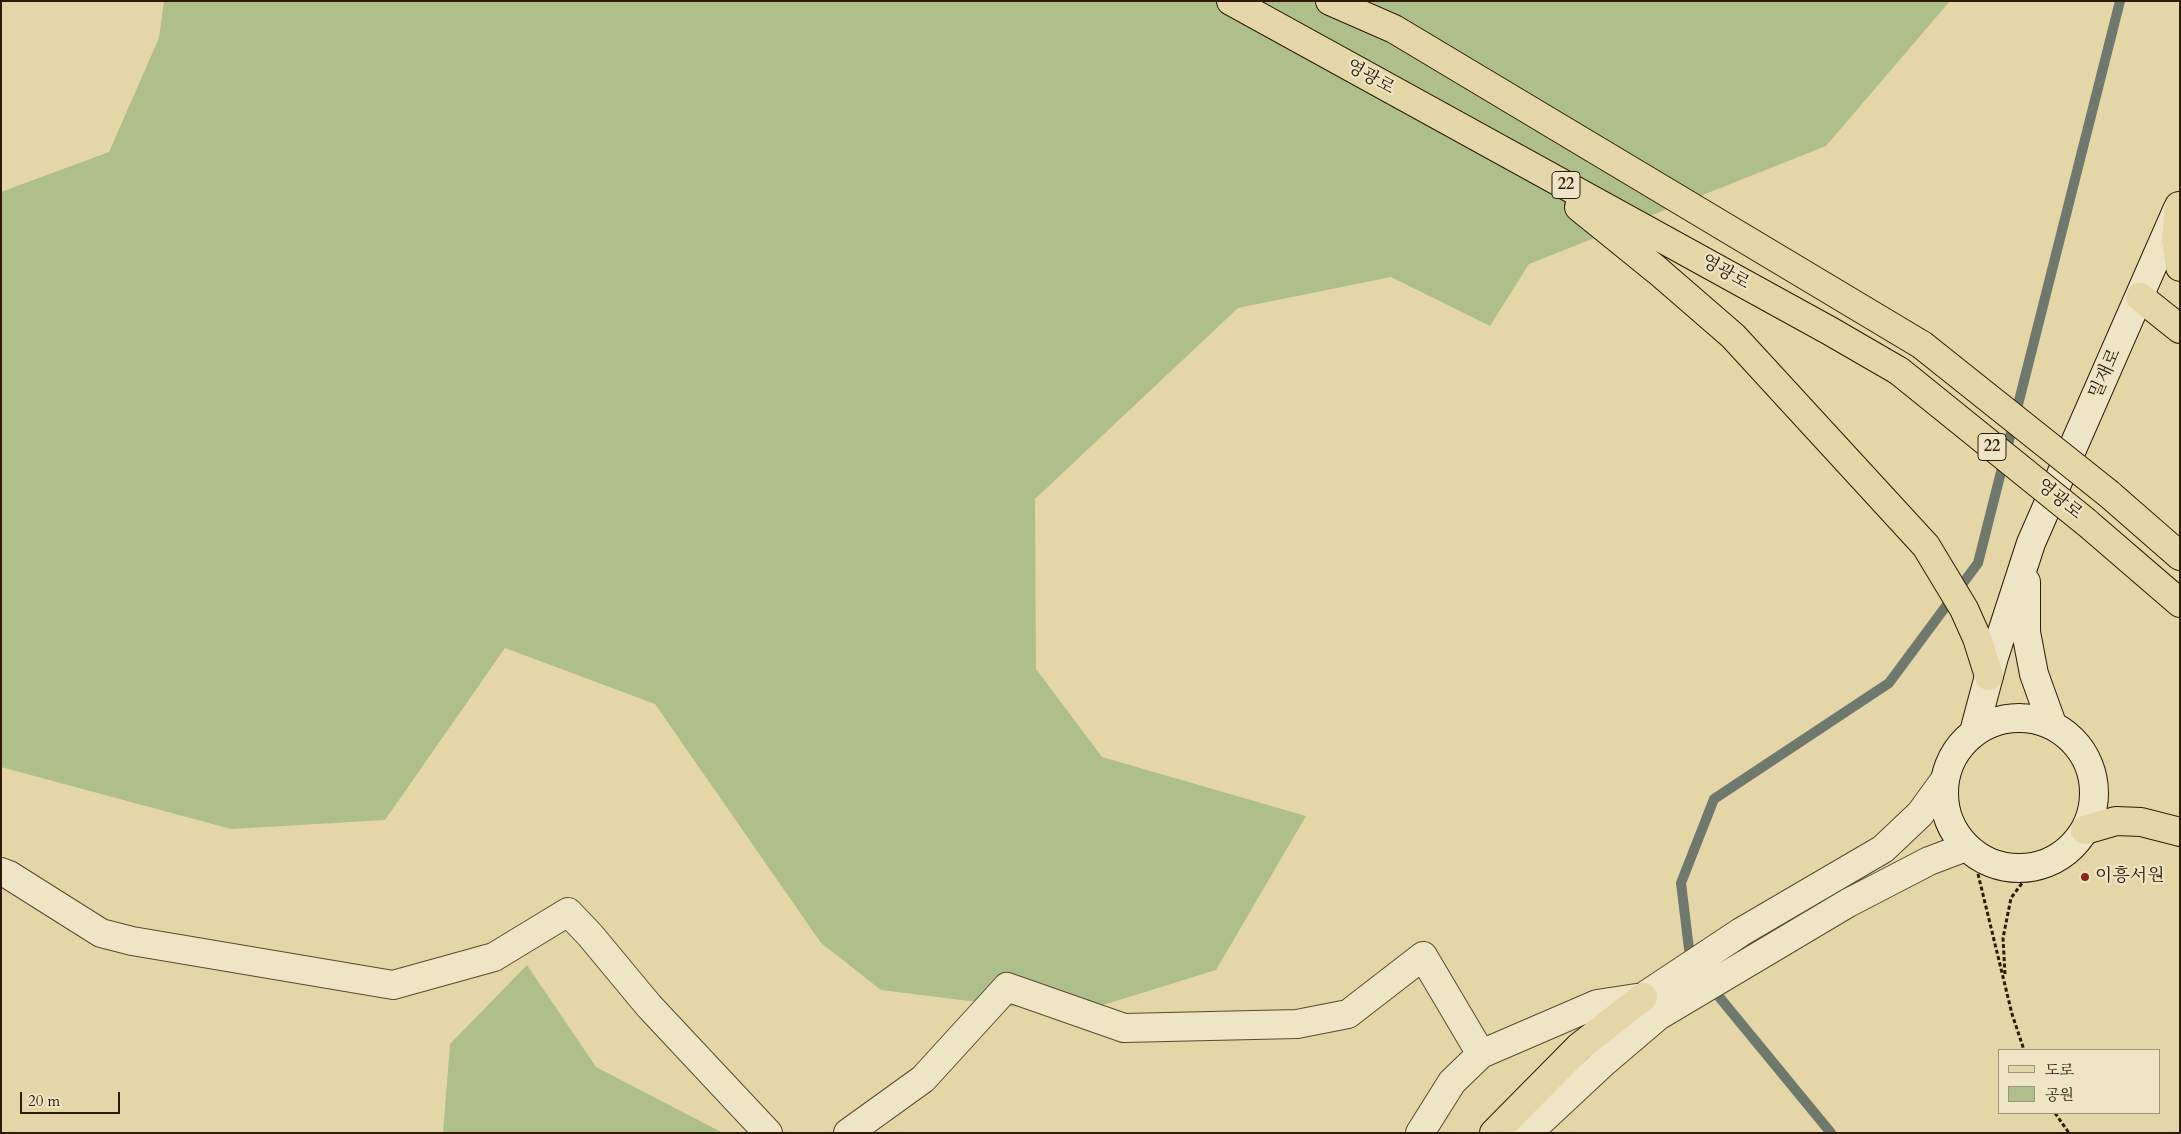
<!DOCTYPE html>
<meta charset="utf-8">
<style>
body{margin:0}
#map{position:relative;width:2181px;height:1134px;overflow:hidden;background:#e5d6a8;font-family:Cardo,"Noto Serif KR",serif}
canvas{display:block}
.frame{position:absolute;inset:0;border:2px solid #2d1a05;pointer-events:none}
.legend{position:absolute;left:1998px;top:1049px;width:162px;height:65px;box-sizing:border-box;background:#eee4c6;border:1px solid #a19379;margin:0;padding:6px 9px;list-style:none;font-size:15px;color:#2d1a05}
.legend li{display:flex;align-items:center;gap:10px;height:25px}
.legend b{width:25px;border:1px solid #a19379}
.scale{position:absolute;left:20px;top:1092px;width:100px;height:22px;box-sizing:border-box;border:2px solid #2d1a05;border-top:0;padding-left:6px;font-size:15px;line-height:18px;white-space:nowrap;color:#2d1a05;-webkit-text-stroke:4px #eee4c6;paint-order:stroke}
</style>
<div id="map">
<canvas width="2181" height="1134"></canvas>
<div class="frame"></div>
<ul class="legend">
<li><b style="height:6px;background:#e5d6a8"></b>도로</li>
<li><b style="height:14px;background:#aebf8c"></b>공원</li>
</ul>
<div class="scale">20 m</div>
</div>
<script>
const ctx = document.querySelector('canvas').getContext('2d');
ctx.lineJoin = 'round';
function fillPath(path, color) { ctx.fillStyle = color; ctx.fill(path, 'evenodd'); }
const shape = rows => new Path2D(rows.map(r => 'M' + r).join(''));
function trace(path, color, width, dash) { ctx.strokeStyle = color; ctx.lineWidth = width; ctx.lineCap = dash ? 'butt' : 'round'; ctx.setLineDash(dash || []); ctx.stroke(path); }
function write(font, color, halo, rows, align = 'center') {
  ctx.font = font + ' Cardo,"Noto Serif KR",serif'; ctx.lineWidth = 4.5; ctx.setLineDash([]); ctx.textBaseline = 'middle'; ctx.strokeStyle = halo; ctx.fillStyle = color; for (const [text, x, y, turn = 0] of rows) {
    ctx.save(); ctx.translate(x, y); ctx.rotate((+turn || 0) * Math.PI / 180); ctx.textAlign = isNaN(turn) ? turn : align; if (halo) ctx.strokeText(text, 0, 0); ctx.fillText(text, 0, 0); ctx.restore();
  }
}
fillPath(shape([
 [164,1,1950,1,1826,146,1529,264,1490,326,1391,277,1238,308,1035,499,1036,669,1102,757,1306,816,1216,970,1074,1014,881,990,821,943,655,704,505,648,385,820,231,829,1,767,1,192,109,152,159,38],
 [527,965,596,1067,723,1133,443,1133,450,1044]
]), '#aebf8c');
trace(shape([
 [1697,961,1689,949,1681,883,1714,799,1889,683,1978,563,2120,1],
 [1711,987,1831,1133]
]), '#6e786d', 10);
const street = shape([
 [1,872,9,875,101,933,132,941,393,985,494,957,568,912,590,935,649,1006,768,1133],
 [848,1133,923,1079,1007,987,1124,1028,1297,1024,1348,1014,1423,956,1481,1054],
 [1420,1133,1452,1082,1481,1054,1597,1004,1643,997,1741,932,1883,849,1920,814,1944,781],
 [1528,1133,1604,1062,1658,1016,1848,903,1929,861,1966,847]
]);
const secondary = shape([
 [2026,582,2026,632,2034,674,2052,724],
 '1944 793a75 75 0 1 1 150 0a75 75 0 1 1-150 0Z',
 [1974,732,1994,657,2031,543,2177,210]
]);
const primary = shape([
 [1231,1,1830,331,1899,371],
 [1330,1,1394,29,1922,345],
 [2179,206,2176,240,2180,267],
 [1579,207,1658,271,1733,336,1926,546,1964,609,1977,638,1989,676],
 [2140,297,2180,329],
 [2109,494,2180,556],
 [2086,522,2180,603],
 [2085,830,2116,821,2141,822,2180,832]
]);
const highway = shape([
 [1494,1133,1579,1047,1643,997]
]);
trace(street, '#5b492e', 30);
trace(secondary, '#2d1a05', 30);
trace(primary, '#2d1a05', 30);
trace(highway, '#2d1a05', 30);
trace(shape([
 [1978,874,2012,1014,2024,1050],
 [2005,974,2003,938,2011,898,2034,867],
 [2055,1113,2069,1133]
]), '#2d1a05', 3, [4, 2.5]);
trace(street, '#eee4c6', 28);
trace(secondary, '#eee4c6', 28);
trace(primary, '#e5d6a8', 28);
trace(highway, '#e5d6a8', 28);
const primaryBridge = shape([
 [1922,345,2109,494],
 [1899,371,2086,522]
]);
trace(primaryBridge, '#2d1a05', 30, []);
trace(primaryBridge, '#e5d6a8', 28);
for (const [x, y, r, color] of [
 [2085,877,5,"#8f2418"]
]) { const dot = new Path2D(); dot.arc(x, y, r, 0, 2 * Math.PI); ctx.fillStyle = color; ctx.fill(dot); trace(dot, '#eee4c6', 2); }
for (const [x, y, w] of [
 [1566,185,28],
 [1992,447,28]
]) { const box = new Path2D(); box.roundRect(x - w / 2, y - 13.5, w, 27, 4); ctx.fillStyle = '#eee4c6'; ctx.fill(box); trace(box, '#2d1a05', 1); }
write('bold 16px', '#2d1a05', null, [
 ["22",1566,185],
 ["22",1992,447]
]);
write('18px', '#2d1a05', '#eee4c6', [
 ["영광로",1370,78,29],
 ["영광로",1725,273,29],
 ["밀재로",2106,374,-66],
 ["영광로",2059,500,39]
]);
write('18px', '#2d1a05', '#eee4c6', [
 ["이흥서원",2095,877]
], 'left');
</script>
